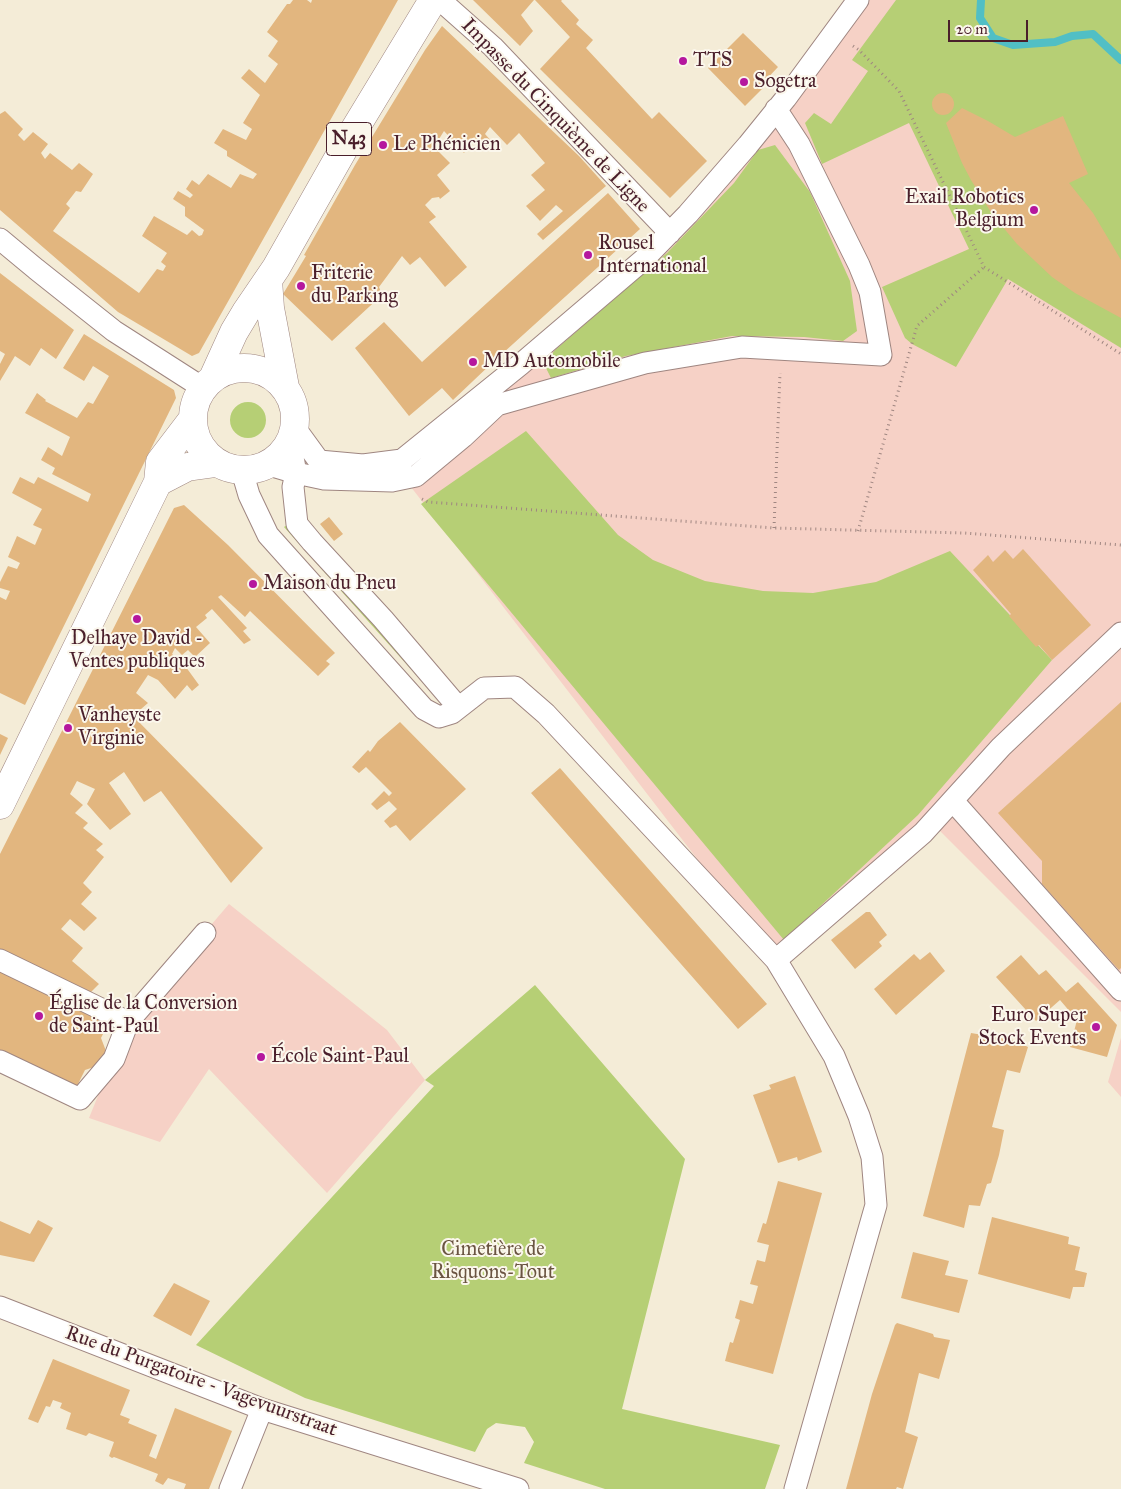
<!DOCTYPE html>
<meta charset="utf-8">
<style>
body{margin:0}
#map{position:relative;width:1121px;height:1489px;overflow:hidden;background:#f4ecd7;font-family:"IM FELL Great Primer",serif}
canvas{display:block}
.scale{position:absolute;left:948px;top:20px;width:80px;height:22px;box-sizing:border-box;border:2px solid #4a1f2b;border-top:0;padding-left:6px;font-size:15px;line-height:18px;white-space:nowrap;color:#4a1f2b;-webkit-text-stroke:4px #fbf7ec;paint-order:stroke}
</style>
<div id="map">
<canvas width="1121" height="1489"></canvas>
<div class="scale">20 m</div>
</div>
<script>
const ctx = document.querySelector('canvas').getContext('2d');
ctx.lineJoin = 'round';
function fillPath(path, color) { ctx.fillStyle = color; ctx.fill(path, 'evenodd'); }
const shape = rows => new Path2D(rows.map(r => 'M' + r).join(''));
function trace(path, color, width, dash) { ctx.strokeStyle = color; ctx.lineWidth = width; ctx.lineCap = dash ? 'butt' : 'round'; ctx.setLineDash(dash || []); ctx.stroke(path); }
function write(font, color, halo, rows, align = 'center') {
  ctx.font = font + ' "IM FELL Great Primer",serif'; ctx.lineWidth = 4; ctx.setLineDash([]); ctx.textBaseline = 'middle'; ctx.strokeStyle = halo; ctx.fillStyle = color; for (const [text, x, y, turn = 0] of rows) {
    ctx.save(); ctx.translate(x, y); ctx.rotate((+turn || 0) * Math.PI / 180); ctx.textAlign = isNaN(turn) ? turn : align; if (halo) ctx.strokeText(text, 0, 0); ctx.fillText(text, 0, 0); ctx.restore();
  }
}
fillPath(shape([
 [858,0,1121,0,1121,1012,932,823,768,951,411,487,758,132],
 [229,904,387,1030,425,1080,327,1193,209,1069,160,1142,89,1118,128,1022],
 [1121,1038,1121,1097,1108,1082]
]), '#f6d1c6');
fillPath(shape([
 [896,0,1121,0,1121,348,1008,279,956,367,912,344,905,338,882,287,969,249,909,123,822,164,805,123,814,113,831,124,868,71,852,60],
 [775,145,810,192,850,281,857,331,843,341,804,337,732,336,626,356,551,378,545,366,554,351,667,253,734,183,758,150],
 '230 420a18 18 0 1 1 36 0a18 18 0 1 1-36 0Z',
 [526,431,618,535,653,560,705,581,763,591,813,593,876,582,950,551,1052,660,918,815,784,940,421,504],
 [290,523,434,695,284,527],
 [535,985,685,1159,622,1409,780,1445,765,1489,605,1489,524,1463,534,1442,525,1427,496,1423,487,1429,475,1452,305,1398,196,1345,434,1086,425,1080]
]), '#b6cf75');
trace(shape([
 [981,0,980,18,993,38,1013,45,1055,42,1072,36,1093,34,1121,60]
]), '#51bfc5', 8);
fillPath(shape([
 [293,0,307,0,311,3,312,0,398,0,199,353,192,356,118,312,0,210,0,114,5,111,23,129,18,135,24,141,33,132,48,144,41,153,45,159,50,153,72,170,79,163,93,174,81,192,76,191,66,204,70,208,53,231,139,293,157,269,163,271,166,266,161,262,167,253,142,236,154,216,187,235,192,230,199,236,202,235,204,230,185,216,185,207,173,199,178,191,190,198,193,195,186,189,192,180,199,185,208,174,231,188,240,174,253,179,257,174,227,156,227,151,214,143,223,129,246,140,252,129,243,123,260,95,241,78,249,69,265,83,278,64,268,56,278,41,267,32,287,4,290,4],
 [473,0,534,0,521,15,533,31,520,46],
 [535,0,562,0,561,1,579,20,576,24,593,40,586,48,652,119,659,112,707,161,670,198,540,69,570,37],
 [442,26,579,156,606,186,543,240,537,234,563,211,556,205,540,221,526,206,545,190,531,175,545,163,519,133,507,145,490,127,485,134,494,144,487,151,474,137,464,153,444,131,434,147,450,163,437,175,450,191,440,199,439,197,432,198,425,205,436,217,429,222,467,267,445,287,420,257,410,265,402,256,379,287,382,295,332,341,283,294,306,256,304,255,355,165,425,50],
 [743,33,778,67,761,85,763,88,745,106,708,68],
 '932 104a11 11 0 1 1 22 0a11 11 0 1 1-22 0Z',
 [962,108,988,121,1015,137,1063,116,1088,174,1069,183,1093,213,1121,260,1121,318,1075,293,1052,277,1017,244,992,214,971,180,962,163,946,123],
 [608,193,640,229,492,363,453,400,442,388,409,416,355,348,384,322,422,362],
 [0,273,74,330,56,359,41,348,30,366,15,356,0,381,0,364,5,354,0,351],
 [84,334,174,390,176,398,25,705,0,693,0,597,6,600,10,591,0,588,0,582,8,566,17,569,20,563,8,557,17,536,35,545,42,529,33,525,42,509,12,493,20,477,34,484,38,477,88,502,91,494,52,474,55,468,41,460,48,447,62,456,70,437,25,413,37,393,46,400,45,401,77,418,88,402,93,404,109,376,93,366,84,381,63,368],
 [184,505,228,545,335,653,326,661,330,664,318,676,250,611,245,617,221,595,218,597,247,628,243,631,251,640,244,644,212,609,205,615,207,618,196,627,210,643,195,657,188,650,182,655,175,648,172,654,183,663,199,685,192,691,187,685,175,699,158,680,148,675,136,693,148,703,133,716,263,848,231,883,161,791,144,802,124,772,109,783,131,814,110,830,87,804,95,789,77,781,70,794,83,805,75,813,88,823,83,828,103,844,96,850,104,857,83,883,92,892,81,904,97,918,84,931,70,919,61,929,83,948,72,961,99,984,91,992,0,949,0,854,174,508],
 [329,517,343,534,334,541,320,524],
 [1023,549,1091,625,1052,660,1039,645,1036,647,1009,616,1011,614,973,570,988,555,993,562,1005,550,1013,559],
 [1121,702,1121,968,1119,970,1042,884,1042,861,998,813],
 [400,722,466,789,410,841,396,825,390,828,384,821,397,809,389,801,377,810,371,804,384,791,389,796,392,793,366,767,359,773,352,767,368,750,370,752,378,741],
 [0,734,8,738,0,755],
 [560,768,767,1004,738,1029,531,793],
 [866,912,870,912,887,935,879,942,882,946,855,969,831,940],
 [930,952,945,971,896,1015,874,989,914,954,920,960],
 [1021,955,1039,975,1046,970,1066,992,1078,982,1117,1025,1107,1057,1070,1047,1077,1020,1060,1000,1036,1021,996,977],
 [0,969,110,1020,101,1038,106,1051,100,1065,85,1070,77,1086,0,1052],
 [971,1033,1013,1040,1028,1047,1020,1073,1007,1070,992,1127,1004,1130,999,1155,991,1183,987,1184,980,1206,969,1205,964,1228,923,1216],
 [795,1076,822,1152,798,1161,797,1157,778,1163,753,1095,771,1089,769,1085],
 [778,1181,822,1193,773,1374,725,1361,730,1342,733,1343,740,1320,735,1318,740,1300,753,1304,758,1286,750,1284,757,1260,765,1262,769,1245,757,1242,763,1223,766,1224],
 [992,1217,1069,1237,1068,1244,1080,1247,1075,1270,1087,1273,1084,1287,1073,1287,1070,1299,978,1274],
 [38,1220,53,1228,34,1262,0,1255,0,1221,30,1234],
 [913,1252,949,1261,945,1275,968,1280,959,1313,901,1298],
 [174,1283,210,1301,191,1336,153,1316],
 [897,1323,933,1334,934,1337,950,1340,939,1379,919,1373,905,1432,918,1437,903,1489,897,1487,896,1489,846,1489,872,1394,895,1325],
 [53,1359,130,1390,120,1415,130,1419,128,1423,157,1435,149,1456,156,1459,175,1408,232,1431,209,1489,184,1489,186,1484,168,1478,163,1485,155,1481,158,1474,114,1457,112,1458,109,1456,114,1442,89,1433,86,1436,66,1429,71,1413,60,1408,62,1403,53,1400,50,1407,46,1406,38,1423,28,1419]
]), '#e2b67f');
const street = shape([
 [440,0,493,47,670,233],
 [0,239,36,269,114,331,203,388],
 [295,428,319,461,363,465,402,460,521,364,643,260,688,214,748,145,786,98,858,0],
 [290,442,296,473,293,487,297,524,312,542,383,619,458,707],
 [269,465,296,473,324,479,392,481,416,476,463,437,497,405,645,363,742,347,881,355,870,292,859,265,799,144,776,109],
 [242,471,249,495,268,535,424,709,439,717,452,713,484,688,515,687,546,714,776,960,834,1056,859,1116,872,1157,876,1205,795,1489],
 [953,801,1121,990],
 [0,960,128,1022,205,933],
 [776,960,923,833,1001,747,1121,633],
 [0,1061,80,1099,114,1059,128,1022],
 [0,1307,262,1409,518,1489],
 [230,1489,262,1409]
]);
const primary = shape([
 [268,280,270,308,285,387],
 '193 419a51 51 0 1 1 102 0a51 51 0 1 1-102 0Z',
 [213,378,234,332,246,312,276,268,356,127,433,0],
 [158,482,187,467,216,463],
 [0,805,158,482,160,462,192,420]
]);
trace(street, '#9f8681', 23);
trace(primary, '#9f8681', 29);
trace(shape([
 [853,46,859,50,899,91,984,267,1121,354],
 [422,499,428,502,774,528,964,533,1121,545],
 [774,528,780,373],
 [858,531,917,326,984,267]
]), '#9f8681', 3, [1, 4]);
trace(street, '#fff', 21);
trace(primary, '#fff', 28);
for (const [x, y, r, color] of [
 [683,61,5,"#b5179e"],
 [744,82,5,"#b5179e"],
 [383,145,5,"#b5179e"],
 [1034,210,5,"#b5179e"],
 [588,255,5,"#b5179e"],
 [301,286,5,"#b5179e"],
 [473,362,5,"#b5179e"],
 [253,584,5,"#b5179e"],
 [137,619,5,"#b5179e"],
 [68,728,5,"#b5179e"],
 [39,1016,5,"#b5179e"],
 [1096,1027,5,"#b5179e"],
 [261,1057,5,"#b5179e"]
]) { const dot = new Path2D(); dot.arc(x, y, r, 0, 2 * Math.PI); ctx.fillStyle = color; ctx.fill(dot); trace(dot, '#fbf7ec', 2); }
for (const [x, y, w] of [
 [349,139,45]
]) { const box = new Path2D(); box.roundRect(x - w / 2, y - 16.5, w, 33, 4); ctx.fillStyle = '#fbf7ec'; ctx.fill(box); trace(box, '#4a1f2b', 1); }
write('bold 19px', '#4a1f2b', null, [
 ["N43",349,139]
]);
write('20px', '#4a1f2b', '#fbf7ec', [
 ["TTS",693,61],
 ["Sogetra",754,82],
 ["Le Phénicien",393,145],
 ["Exail Robotics",1024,198,"right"],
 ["Belgium",1024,221,"right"],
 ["Rousel",598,244],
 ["International",598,267],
 ["Friterie",311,274],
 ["du Parking",311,297],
 ["MD Automobile",483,362],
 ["Maison du Pneu",263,584],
 ["Delhaye David -",137,639,"center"],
 ["Ventes publiques",137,662,"center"],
 ["Vanheyste",78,716],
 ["Virginie",78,739],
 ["Église de la Conversion",49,1004],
 ["de Saint-Paul",49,1027],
 ["Euro Super",1086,1016,"right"],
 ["Stock Events",1086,1039,"right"],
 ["École Saint-Paul",271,1057]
], 'left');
write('20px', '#4a1f2b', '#fbf7ec', [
 ["Impasse du Cinquième de Ligne",555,116,46],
 ["Rue du Purgatoire - Vagevuurstraat",201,1382,20]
]);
write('20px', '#6a5441', '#fbf7ec', [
 ["Cimetière de",493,1250],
 ["Risquons-Tout",493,1273]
]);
</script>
